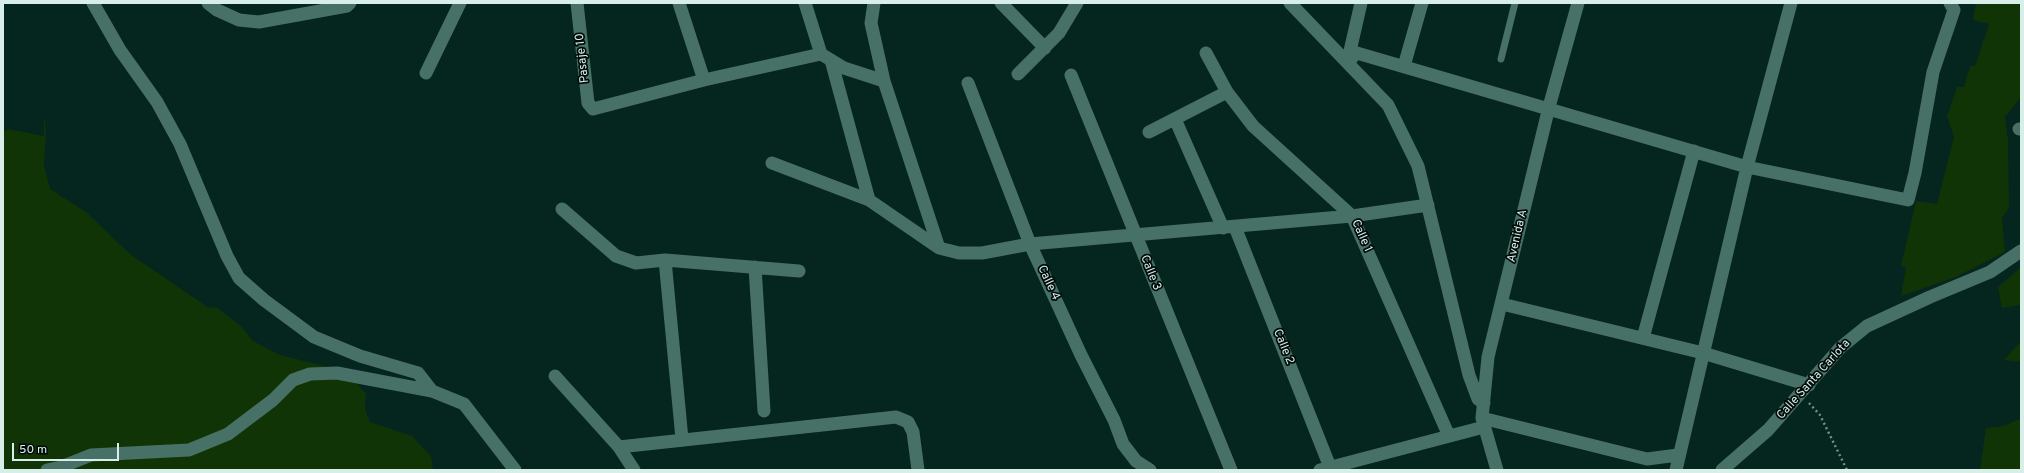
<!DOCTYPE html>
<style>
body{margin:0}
#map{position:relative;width:2024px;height:473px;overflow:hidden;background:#05251f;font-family:Overpass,sans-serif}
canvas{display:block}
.frame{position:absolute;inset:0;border:4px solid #d8eee8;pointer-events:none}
.scale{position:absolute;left:12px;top:443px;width:107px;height:18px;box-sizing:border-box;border:2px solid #d8eee8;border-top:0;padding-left:5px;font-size:12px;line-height:14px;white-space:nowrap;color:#d8eee8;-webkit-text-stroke:3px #000c09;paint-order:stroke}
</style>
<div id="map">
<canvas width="2024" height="473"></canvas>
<div class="frame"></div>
<div class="scale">50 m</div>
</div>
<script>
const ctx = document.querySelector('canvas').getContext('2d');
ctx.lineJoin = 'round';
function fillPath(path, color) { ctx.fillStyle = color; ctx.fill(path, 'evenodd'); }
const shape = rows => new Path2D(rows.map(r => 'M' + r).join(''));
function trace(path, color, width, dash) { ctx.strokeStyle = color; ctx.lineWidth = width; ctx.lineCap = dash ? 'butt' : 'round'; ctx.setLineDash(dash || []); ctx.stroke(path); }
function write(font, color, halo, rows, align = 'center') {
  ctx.font = font + ' Overpass,sans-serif'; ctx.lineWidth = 3.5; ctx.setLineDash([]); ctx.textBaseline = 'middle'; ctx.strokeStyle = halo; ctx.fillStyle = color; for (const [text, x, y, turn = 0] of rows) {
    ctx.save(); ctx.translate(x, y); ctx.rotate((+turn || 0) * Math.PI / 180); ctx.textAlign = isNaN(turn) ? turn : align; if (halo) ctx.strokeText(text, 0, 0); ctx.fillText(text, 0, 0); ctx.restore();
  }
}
fillPath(shape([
 [1976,3,2021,3,2021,97,2005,117,2008,140,2009,208,2002,218,2005,252,1956,277,1901,296,1906,268,1901,266,1916,201,1937,204,1954,137,1947,116,1957,87,1964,87,1970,66,1975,66,1989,24,1973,20],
 [44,114,46,133,44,166,50,189,86,212,130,254,209,308,216,307,241,326,253,341,280,355,324,366,355,381,366,394,365,409,370,422,412,436,431,456,433,470,3,470,3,133,8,129,44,136],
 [2021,267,2021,305,2002,308,1998,287],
 [2021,341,2021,362,2004,360],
 [2021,418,2021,470,1980,470,1986,428,2004,426]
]), '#103406');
trace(shape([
 [1809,403,1820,415,1847,470]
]), '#748f89', 2.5, [2, 3]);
trace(shape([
 [1501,59,1515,3]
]), '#477167', 7);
trace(shape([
 [93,3,120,50,157,102,180,144,227,256,239,278,264,300,314,337,360,356,418,373,432,391],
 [208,3,217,10,239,20,259,22,347,6,350,3],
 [577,3,588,103,593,109,704,80,821,54,844,68,884,81,939,248],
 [679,3,704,80],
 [805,3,821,54],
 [874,3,871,23,884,81],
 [1001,3,1045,48],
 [1290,3,1388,105,1418,166,1469,375,1478,399,1484,403],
 [1350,51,1747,167,1908,200,1915,173,1933,72,1954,10,1950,3],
 [1206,53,1227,92,1253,126,1352,216,1449,436],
 [1352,58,1350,51,1361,3],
 [831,60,869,200],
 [1404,66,1422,3],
 [426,73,460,3],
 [1018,74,1059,33,1077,3],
 [1071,75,1231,470],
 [968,83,1030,244,1081,355,1114,420,1123,444,1136,461,1150,470],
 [1175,119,1223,228],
 [2019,129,2021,129],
 [1149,132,1227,92],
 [772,163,869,200,939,248,959,253,982,253,1030,244,1352,216,1428,205],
 [562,209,616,256,636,263,665,260,799,271],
 [1235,227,1330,467],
 [665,260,682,439],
 [755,267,764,411],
 [1502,304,1703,353,1809,385],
 [1643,338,1694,151],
 [555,376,619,447,634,470],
 [1482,418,1647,459,1678,455],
 [619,447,896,417,908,422,913,432,918,470],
 [47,470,61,467,91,455,189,450,228,434,273,400,293,380,310,374,337,373,432,391,464,404,515,470],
 [1320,470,1484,427],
 [1497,470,1482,418,1488,357,1549,107,1578,3],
 [1676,470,1747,167,1791,3],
 [1722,470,1768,430,1840,348,1867,326,1930,297,1990,272,2021,251]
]), '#477167', 13);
write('12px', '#d8eee8', '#000c09', [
 ["Pasaje 10",583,58,-96],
 ["Calle 1",1361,236,66],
 ["Avenida A",1518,236,-77],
 ["Calle 3",1150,273,68],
 ["Calle 4",1048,283,65],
 ["Calle 2",1283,347,68],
 ["Calle Santa Carlota",1814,380,-48]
]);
</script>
